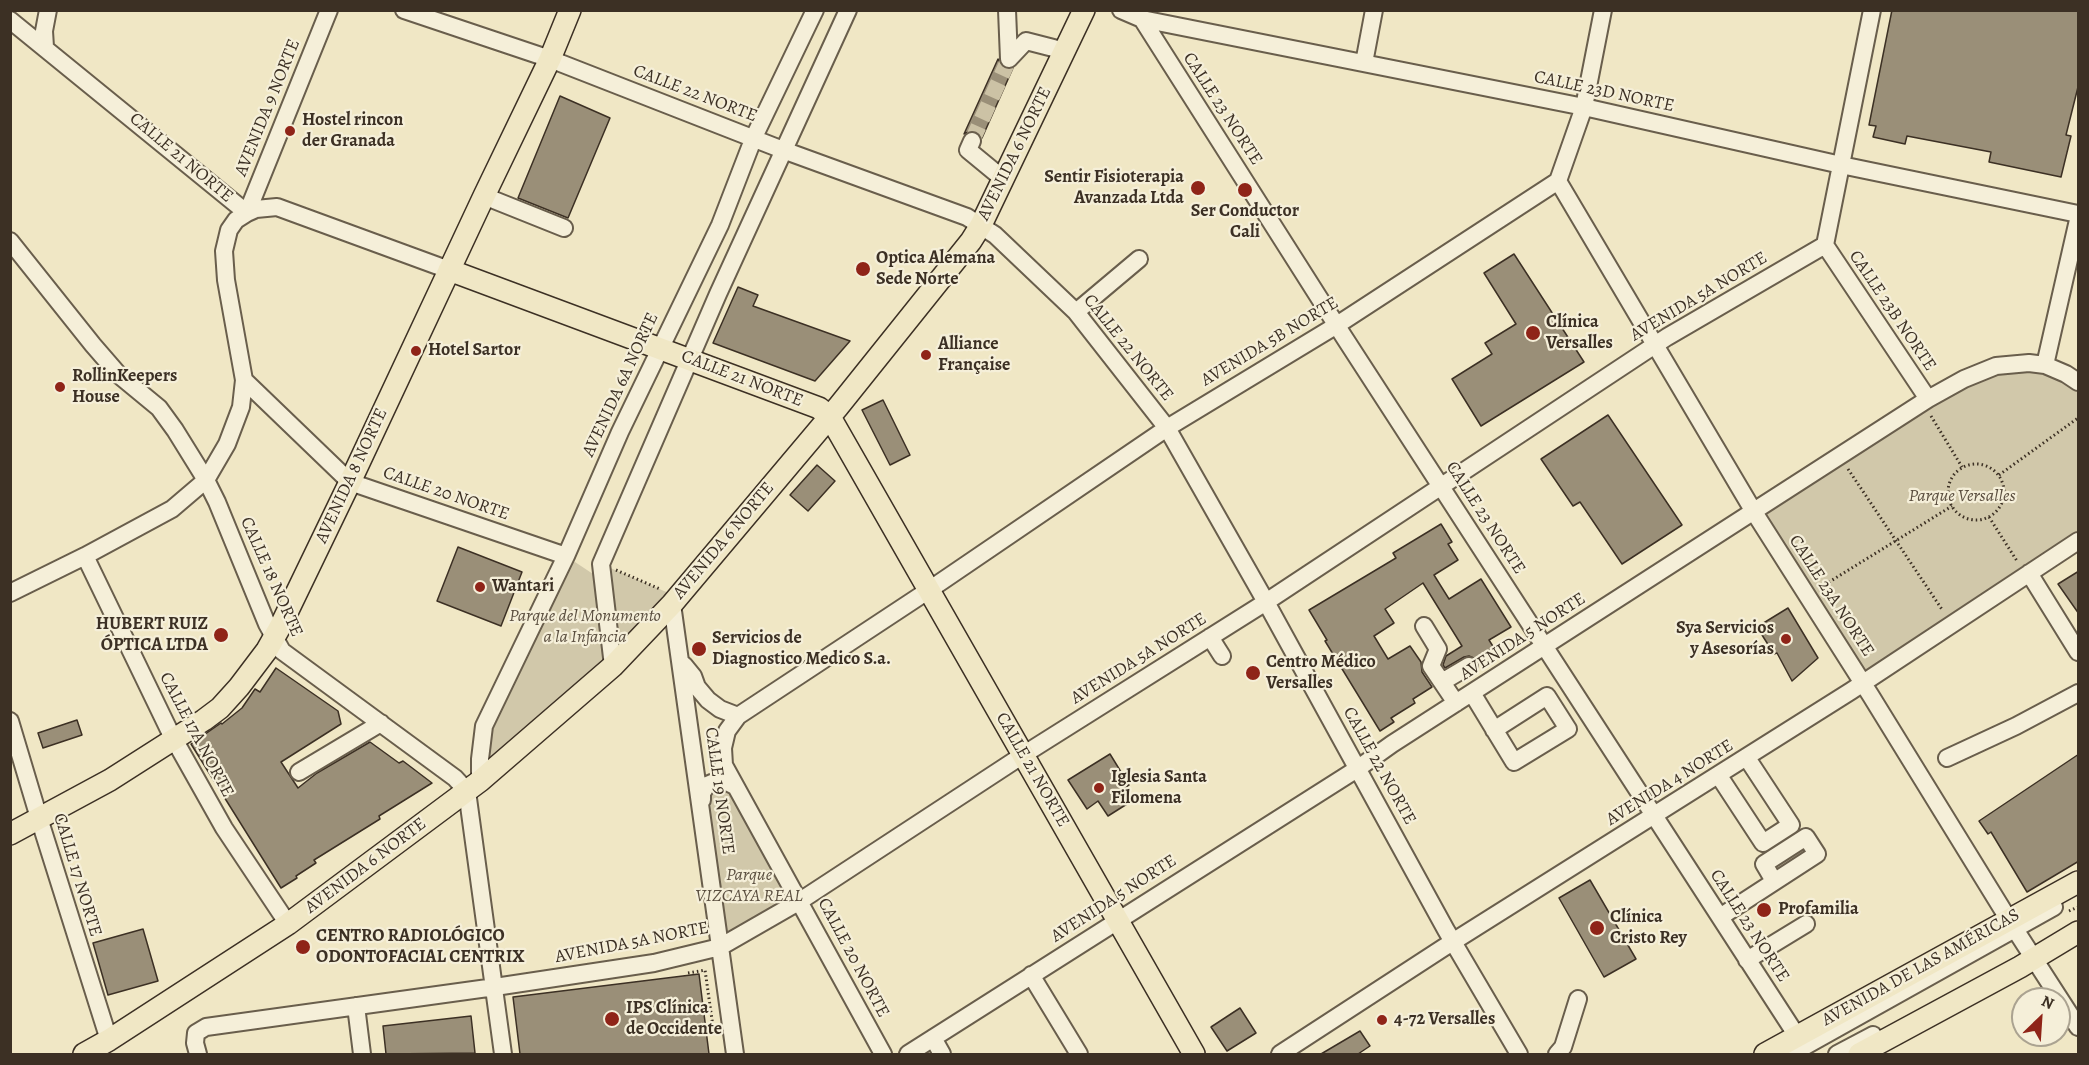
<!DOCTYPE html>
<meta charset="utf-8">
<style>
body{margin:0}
#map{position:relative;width:2089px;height:1065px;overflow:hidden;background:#f0e7c5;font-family:Alegreya,serif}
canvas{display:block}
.frame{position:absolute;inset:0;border:12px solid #3c3024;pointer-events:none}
.north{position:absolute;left:2011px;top:987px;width:60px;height:60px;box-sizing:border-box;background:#f5efd9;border:2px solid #aba391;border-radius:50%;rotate:25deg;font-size:16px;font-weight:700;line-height:24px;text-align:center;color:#3c3024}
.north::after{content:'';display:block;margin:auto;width:21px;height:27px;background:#8f2418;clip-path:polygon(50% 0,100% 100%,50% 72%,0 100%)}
</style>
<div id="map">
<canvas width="2089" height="1065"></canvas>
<div class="frame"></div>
<div class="north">N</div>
</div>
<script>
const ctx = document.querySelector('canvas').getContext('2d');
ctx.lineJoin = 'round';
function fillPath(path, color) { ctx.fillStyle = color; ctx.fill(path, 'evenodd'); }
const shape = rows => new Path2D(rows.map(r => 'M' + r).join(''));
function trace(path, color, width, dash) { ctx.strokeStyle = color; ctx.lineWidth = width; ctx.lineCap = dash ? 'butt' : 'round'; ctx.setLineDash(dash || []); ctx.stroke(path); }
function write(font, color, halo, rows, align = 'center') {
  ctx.font = font + ' Alegreya,serif'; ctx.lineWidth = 4.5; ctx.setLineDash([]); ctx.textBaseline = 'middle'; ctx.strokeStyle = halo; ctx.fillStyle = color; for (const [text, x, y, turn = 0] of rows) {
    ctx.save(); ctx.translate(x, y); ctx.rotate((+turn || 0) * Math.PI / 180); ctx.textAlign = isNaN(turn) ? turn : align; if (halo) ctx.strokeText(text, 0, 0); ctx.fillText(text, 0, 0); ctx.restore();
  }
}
fillPath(shape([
 [2029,363,2078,382,2078,541,1863,683,1754,512,1928,399],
 [566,556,602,580,601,564,678,597,498,767,480,759,484,726],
 [725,781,800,901,720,947,702,793]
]), '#d1c8aa');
const building = shape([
 [1892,10,2079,10,2079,83,2066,135,2071,136,2061,177,1989,162,1991,152,1907,136,1905,144,1873,137,1876,126,1869,125,1892,10],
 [998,59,1004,68,1013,68,982,138,976,131,970,131,964,134,998,59],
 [560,96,610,118,568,218,518,198,560,96],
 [1514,254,1584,362,1481,426,1452,379,1492,354,1485,343,1516,324,1484,273,1514,254],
 [738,287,758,295,753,306,850,341,815,381,713,343,738,287],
 [883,400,910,455,890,465,862,410,883,400],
 [1608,415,1682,525,1622,564,1580,502,1573,506,1541,459,1608,415],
 [817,465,835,481,808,511,790,495,817,465],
 [1441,524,1452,542,1448,544,1458,560,1434,575,1449,599,1481,579,1511,627,1489,640,1494,648,1476,659,1469,656,1464,657,1445,668,1443,665,1446,656,1462,646,1423,583,1385,609,1394,623,1374,636,1388,659,1410,646,1421,662,1422,672,1432,687,1413,699,1415,703,1391,718,1394,722,1380,731,1325,641,1327,640,1309,610,1396,558,1393,553,1441,524],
 [458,547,522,572,501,626,437,601,458,547],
 [2079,571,2079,614,2058,584,2079,571],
 [1788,608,1818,658,1792,681,1777,653,1774,654,1757,627,1788,608],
 [276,668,338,711,341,724,281,762,298,788,317,773,370,742,399,763,403,761,432,783,379,816,380,819,314,860,316,863,296,876,297,878,281,888,191,744,221,723,222,724,242,708,255,689,260,692,276,668],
 [77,720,82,735,43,748,38,733,77,720],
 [1110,754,1129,785,1119,791,1127,804,1108,816,1098,801,1087,809,1068,780,1110,754],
 [2079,754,2079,861,2027,892,1991,832,1988,834,1979,821,2079,754],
 [1590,880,1636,959,1604,977,1559,898,1590,880],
 [143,929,158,981,108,995,93,943,143,929],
 [699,974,709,1054,520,1054,513,997,699,974],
 [1240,1008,1256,1033,1227,1051,1211,1027,1240,1008],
 [471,1016,475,1053,386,1054,383,1026,471,1016],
 [1360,1031,1370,1046,1358,1054,1321,1054,1360,1031]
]);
fillPath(building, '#9a8f78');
trace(building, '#3c3024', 1.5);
trace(shape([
 [972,141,1009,59]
]), '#ccc2a5', 16, [16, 8]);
const minor = shape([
 [404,10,550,59,783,150,967,217,995,235,1076,312,1167,428,1266,602,1446,930,1519,1054],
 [1007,10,1009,59],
 [1121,10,1142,19,1584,107,1841,165,2078,214],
 [1142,19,1344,337,1797,1036],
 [10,20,247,213],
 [45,47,44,31,48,10],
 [1009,59,1026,41,1065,51],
 [1364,63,1374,10],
 [972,141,968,150,1002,178],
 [1558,181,1754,512,1871,696,2009,920,2078,1027],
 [484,196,564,228],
 [247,213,256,209,277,207,449,270],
 [10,241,93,345,119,375,159,408,175,430,206,480,217,502,267,624,282,651,455,778,467,791,503,1054],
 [1825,245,1928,399],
 [1076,312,1139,259],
 [2045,365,2078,220],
 [244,380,350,482,566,556],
 [85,556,170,732,224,828,288,924],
 [2029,573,2078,652],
 [10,593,85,556,172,509,206,480,227,444,241,407,244,380,226,280,224,251,229,230,236,220,247,213,329,10],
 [672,604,735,1054],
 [1424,626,1438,649,1431,666,1456,703],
 [1210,637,1222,656],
 [684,665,693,676,697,687,708,700,720,709,738,716],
 [613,666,601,564,718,294,848,10],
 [1442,682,1469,666],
 [1472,693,1514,762,1568,729,1547,696,1494,730],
 [10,721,39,818,109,1040],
 [1947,758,2016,726,2078,693],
 [299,772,381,723],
 [1719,776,1763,843,1791,825,1747,758],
 [480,781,480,759,484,726,566,556,620,432,720,225,754,137,815,10],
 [702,800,702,793,707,785,714,782,725,781,735,786],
 [1720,917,1817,854,1806,837,1764,864,1774,881],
 [1747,960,1806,924],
 [1031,975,1079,1054],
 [356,1006,362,1054],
 [933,1038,942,1054],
 [198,1054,195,1043,196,1033,206,1027,495,987,654,963,720,947,800,901,1023,755,1266,602,1667,337,1825,245,1872,10],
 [883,1054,724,765,723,748,727,731,738,716,929,590,1167,428,1337,325,1558,181,1584,107,1603,10],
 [908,1054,1357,769,1392,744,1928,399,1964,379,1996,366,2029,363,2045,365,2066,374,2078,382],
 [1280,1054,1443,948,1851,691,2078,541],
 [1557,1054,1563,1047,1578,999],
 [1791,1054,2054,907],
 [1837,1054,1873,1035]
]);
const major = shape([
 [449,270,819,408,830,417,1194,1054],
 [10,834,110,780,204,720,220,708,239,687,267,650,280,627,350,482,484,196,550,59,570,10],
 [84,1054,109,1040,288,924,480,781,613,666,672,604,838,407,971,241,981,225,1084,10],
 [1765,1054,2078,882],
 [1859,1054,2020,967,2078,932]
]);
trace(minor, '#695e4c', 20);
trace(major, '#3c3024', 24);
trace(shape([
 [1931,416,1962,467],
 '1948 492a28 28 0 1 1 56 0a28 28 0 1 1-56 0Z',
 [1848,469,1943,611],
 [1999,475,2078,418],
 [1989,517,2017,561],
 [616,570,660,589],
 [1821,587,1952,506],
 [2069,911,2078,907],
 [688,973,705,970,714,1034]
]), '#3c3024', 3, [1.5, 3]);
trace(minor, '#f5efd9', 16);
trace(major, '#f0e7c5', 21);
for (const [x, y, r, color] of [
 [290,131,6,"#8f2418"],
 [1198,188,8,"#8f2418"],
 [1245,190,8,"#8f2418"],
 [863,269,8,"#8f2418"],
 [1533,333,8,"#8f2418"],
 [416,351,6,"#8f2418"],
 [926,355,6,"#8f2418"],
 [60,387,6,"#8f2418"],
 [480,587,6,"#8f2418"],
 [221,635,8,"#8f2418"],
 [1786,639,6,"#8f2418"],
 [699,649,8,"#8f2418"],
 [1253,673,8,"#8f2418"],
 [1099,788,6,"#8f2418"],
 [1764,910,8,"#8f2418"],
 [1597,928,8,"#8f2418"],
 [303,947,8,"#8f2418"],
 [612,1019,8,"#8f2418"],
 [1382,1020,6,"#8f2418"]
]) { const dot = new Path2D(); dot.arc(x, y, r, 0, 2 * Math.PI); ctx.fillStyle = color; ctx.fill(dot); trace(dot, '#f5efd9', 2); }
write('18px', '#3c3024', '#f5efd9', [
 ["CALLE 23D NORTE",1604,92,12],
 ["CALLE 22 NORTE",695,94,21],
 ["AVENIDA 9 NORTE",268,108,-68],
 ["CALLE 23 NORTE",1222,109,57],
 ["AVENIDA 6 NORTE",1015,154,-64],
 ["CALLE 21 NORTE",181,158,40],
 ["AVENIDA 5A NORTE",1699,297,-31],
 ["CALLE 23B NORTE",1892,311,56],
 ["AVENIDA 5B NORTE",1270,342,-31],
 ["CALLE 22 NORTE",1128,348,51],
 ["CALLE 21 NORTE",742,379,21],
 ["AVENIDA 6A NORTE",621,385,-65],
 ["AVENIDA 8 NORTE",352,476,-65],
 ["CALLE 20 NORTE",446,494,19],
 ["CALLE 23 NORTE",1485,518,57],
 ["AVENIDA 6 NORTE",724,541,-50],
 ["CALLE 18 NORTE",271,577,66],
 ["CALLE 23A NORTE",1831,596,57],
 ["AVENIDA 5 NORTE",1523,637,-33],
 ["AVENIDA 5A NORTE",1139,659,-32],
 ["CALLE 17A NORTE",196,735,62],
 ["CALLE 22 NORTE",1379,766,61],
 ["CALLE 21 NORTE",1032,770,60],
 ["AVENIDA 4 NORTE",1670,783,-32],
 ["CALLE 19 NORTE",719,791,82],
 ["AVENIDA 6 NORTE",366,866,-37],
 ["CALLE 17 NORTE",77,875,73],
 ["AVENIDA 5 NORTE",1114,899,-33],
 ["CALLE 23 NORTE",1749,926,57],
 ["AVENIDA 5A NORTE",632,943,-11],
 ["CALLE 20 NORTE",853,958,62],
 ["AVENIDA DE LAS AMÉRICAS",1921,968,-29]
]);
write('bold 18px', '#3c3024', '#f5efd9', [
 ["Hostel rincon",302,121],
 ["der Granada",302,142],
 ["Sentir Fisioterapia",1184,178,"right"],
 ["Avanzada Ltda",1184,199,"right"],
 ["Ser Conductor",1245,212,"center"],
 ["Cali",1245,233,"center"],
 ["Optica Alemana",876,259],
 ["Sede Norte",876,280],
 ["Clínica",1546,323],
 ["Versalles",1546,344],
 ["Alliance",938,345],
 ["Française",938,366],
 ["Hotel Sartor",428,351],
 ["RollinKeepers",72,377],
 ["House",72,398],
 ["Wantari",492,587],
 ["HUBERT RUIZ",208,625,"right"],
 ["ÓPTICA LTDA",208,646,"right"],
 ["Sya Servicios",1774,629,"right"],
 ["y Asesorías",1774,650,"right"],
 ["Servicios de",712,639],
 ["Diagnostico Medico S.a.",712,660],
 ["Centro Médico",1266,663],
 ["Versalles",1266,684],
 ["Iglesia Santa",1111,778],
 ["Filomena",1111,799],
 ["Profamilia",1778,910],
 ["Clínica",1610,918],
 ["Cristo Rey",1610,939],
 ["CENTRO RADIOLÓGICO",316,937],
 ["ODONTOFACIAL CENTRIX",316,958],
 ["IPS Clínica",626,1009],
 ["de Occidente",626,1030],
 ["4-72 Versalles",1394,1020]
], 'left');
write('italic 18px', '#5a4e3f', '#f5efd9', [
 ["Parque Versalles",1962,497],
 ["Parque del Monumento",585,617],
 ["a la Infancia",585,638],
 ["Parque",749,876],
 ["VIZCAYA REAL",749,897]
]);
</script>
